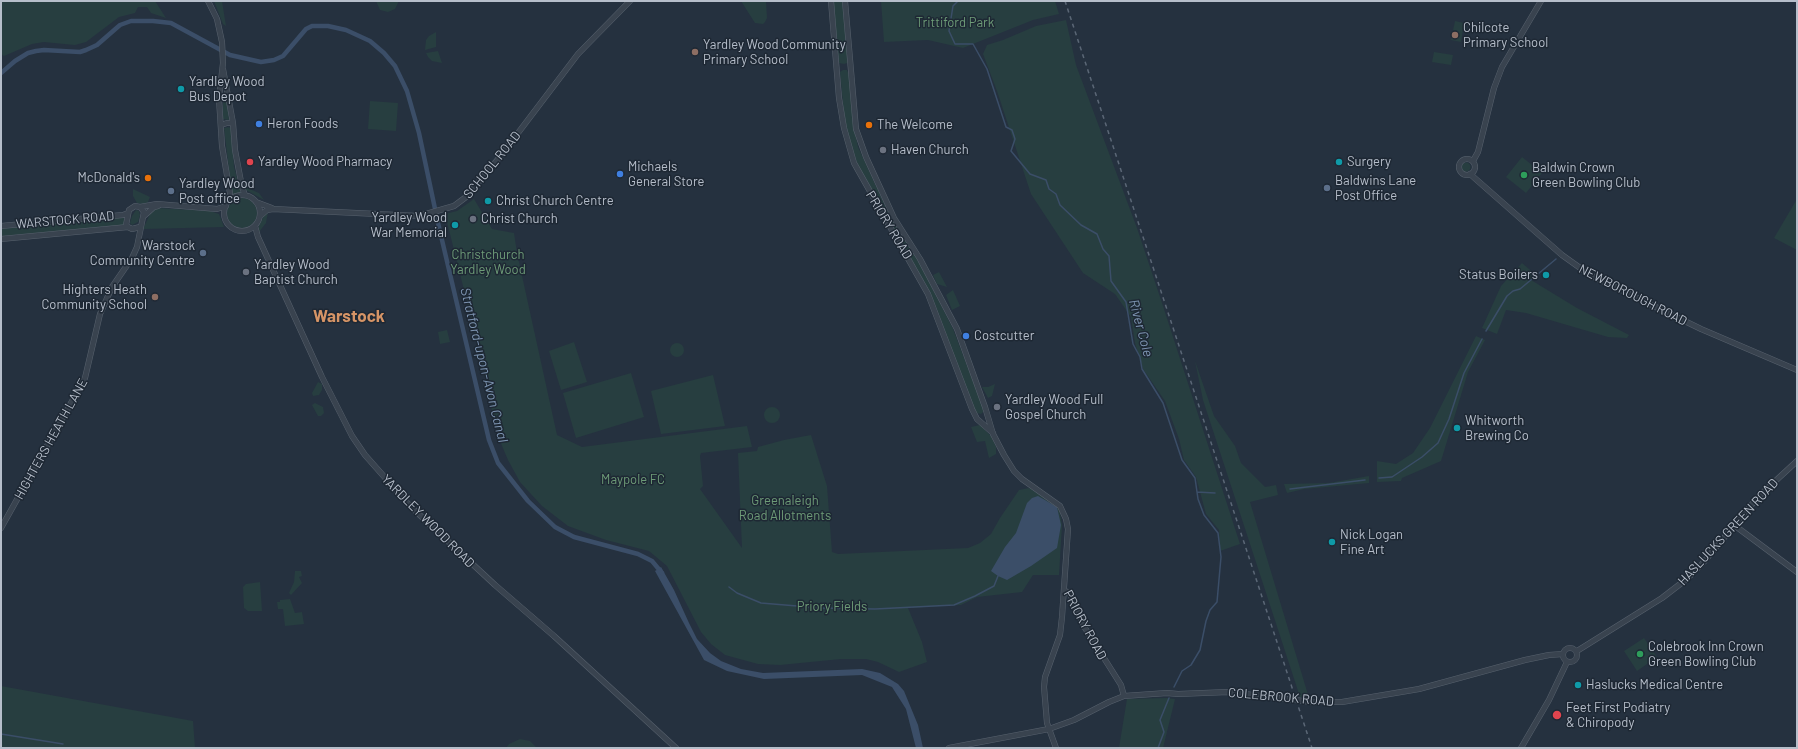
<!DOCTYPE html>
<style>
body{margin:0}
#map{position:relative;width:1798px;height:749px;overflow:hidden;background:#25313f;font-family:Barlow,sans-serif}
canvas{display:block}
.frame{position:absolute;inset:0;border:2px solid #b6beca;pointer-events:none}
</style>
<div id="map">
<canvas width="1798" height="749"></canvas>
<div class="frame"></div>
</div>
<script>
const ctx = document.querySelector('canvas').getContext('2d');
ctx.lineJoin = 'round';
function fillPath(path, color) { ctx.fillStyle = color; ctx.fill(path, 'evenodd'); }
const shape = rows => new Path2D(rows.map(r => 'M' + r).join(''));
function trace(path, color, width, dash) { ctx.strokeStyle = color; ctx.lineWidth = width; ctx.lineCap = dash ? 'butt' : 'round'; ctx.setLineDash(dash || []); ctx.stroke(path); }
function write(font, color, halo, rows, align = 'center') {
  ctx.font = font + ' Barlow,sans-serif'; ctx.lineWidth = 3; ctx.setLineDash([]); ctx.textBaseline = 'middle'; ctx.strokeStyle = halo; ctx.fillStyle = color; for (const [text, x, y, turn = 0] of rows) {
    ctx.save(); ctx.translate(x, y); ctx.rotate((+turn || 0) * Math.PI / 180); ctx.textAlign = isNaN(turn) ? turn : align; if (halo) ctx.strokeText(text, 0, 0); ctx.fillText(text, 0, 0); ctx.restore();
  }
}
fillPath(shape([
 [1,1,155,1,166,18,151,13,147,7,138,7,135,13,119,17,86,42,75,45,44,42,32,44,4,56,1,54],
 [214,1,222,1,226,26,223,24],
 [376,1,398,1,398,3,395,9,388,12,380,10],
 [741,1,766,1,767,18,765,22,763,24,755,23],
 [833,1,842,1,848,61,847,63,844,64,839,63],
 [881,1,1055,1,1059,14,1033,20,963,48,928,40,884,42],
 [1066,20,1076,65,1137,228,1163,306,1240,544,1220,551,1219,530,1206,514,1196,477,1184,460,1179,439,1165,401,1143,369,1135,343,1131,317,1115,294,1083,273,1031,194,997,91,983,54,987,45,1003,40,1036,26],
 [1455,21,1464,23,1461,42,1451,40],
 [436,32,436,47,425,50,426,40,429,36],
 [438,51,442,63,432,61,428,57,426,53],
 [1434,52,1453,55,1451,65,1432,62],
 [843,70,847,70,849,75,855,133,858,147,886,208,899,230,898,232,894,231,863,177,856,160,845,124,840,72],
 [223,101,227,102,229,120,223,119],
 [370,101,398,103,396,131,368,129],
 [228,127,231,128,234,167,241,193,232,195,224,128],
 [1522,157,1542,173,1526,193,1506,177],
 '1461.5 167a4.5 4.5 0 1 1 9 0a4.5 4.5 0 1 1-9 0Z',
 [245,187,259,193,264,200,246,190],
 [133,189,150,197,148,202,144,204,137,203,133,196],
 '227 213a15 15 0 1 1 30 0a15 15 0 1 1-30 0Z',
 [474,199,492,229,514,233,517,253,557,435,582,447,747,426,752,447,701,453,700,456,703,486,700,489,742,548,738,453,757,451,758,447,784,440,811,435,827,486,832,552,838,554,968,548,980,543,991,534,1000,518,1019,490,1029,488,1056,504,1059,508,1062,525,1059,575,1033,575,1022,592,977,597,961,605,908,608,922,642,927,662,899,672,878,662,866,659,841,659,780,665,758,664,725,655,711,644,701,632,667,566,649,551,606,540,568,526,542,506,520,482,508,460,497,434,479,350,445,214,457,211],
 [1797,199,1797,250,1774,238],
 [157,208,210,211,219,214,224,227,143,229,150,214],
 [136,210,139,211,140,215,138,222,132,225,130,223,132,216],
 [268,212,266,223,259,232,259,225,265,214],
 [124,217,124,225,1,236,1,229],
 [902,236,920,264,953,329,982,405,984,411,981,414,977,413,973,408,938,312,930,292,900,240],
 [1522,263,1536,275,1531,280,1577,308,1629,335,1627,338,1608,337,1526,313,1506,310,1497,334,1482,328,1501,286],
 [939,272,947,287,937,284,933,275],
 [953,290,960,306,952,310,946,295],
 [447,330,450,342,440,344,438,332],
 [1476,336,1485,340,1468,372,1441,461,1402,478,1401,481,1377,482,1377,461,1396,464,1413,453,1430,428],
 [574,342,587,382,561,390,549,351],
 '670 350a7 7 0 1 1 14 0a7 7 0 1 1-14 0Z',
 [1195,361,1214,416,1235,446,1241,463,1265,487,1276,485,1278,495,1250,502,1309,698,1300,697,1203,400],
 [631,373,644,417,576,438,563,393],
 [713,375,725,426,661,434,651,391],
 [318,382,322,384,322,390,319,395,313,396,312,393],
 [995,384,992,396,988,398,982,387,988,387],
 [315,403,323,407,324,413,321,416,318,416,313,407,312,405],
 '764 415a8 8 0 1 1 16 0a8 8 0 1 1-16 0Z',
 [980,425,991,436,996,447,996,454,989,458,985,441,977,442,971,427],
 [1369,476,1369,483,1304,489,1287,493,1284,484,1329,483],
 [295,571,301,571,302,576,299,577,302,583,291,595,289,593,294,582],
 [260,582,262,611,248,611,244,608,243,587,246,584],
 [290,599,295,613,302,612,304,624,285,626,283,609,278,609,277,602,280,602,280,600],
 [1644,638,1657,657,1637,671,1624,651],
 [1,686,193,721,195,748,1,748],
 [1167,698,1175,699,1163,748,1119,748,1127,699],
 [520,739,530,741,537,748,506,748,509,744]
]), '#273e40');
fillPath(shape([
 [1038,496,1057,507,1061,525,1057,548,1031,566,1007,580,998,576,991,571,1005,547,1016,533,1027,503,1032,498],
 [661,567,674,590,689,623,697,639,710,653,721,661,741,669,763,673,862,669,880,673,898,684,904,691,918,725,923,748,916,748,906,709,892,687,862,675,764,679,727,671,704,660,655,571]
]), '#3b4e68');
trace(shape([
 [958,1,953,6,949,31,955,44,973,44,987,69,1006,127,1012,130,1015,139,1011,151,1030,174,1046,180,1049,189,1056,194,1060,205,1081,225,1097,234,1103,249,1109,256,1111,281,1126,302,1133,344,1140,357,1142,369,1163,403,1182,460,1195,478,1198,499,1204,515,1218,533,1221,557,1217,602,1210,610,1206,621,1200,650,1191,665,1182,671,1174,687],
 [1486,331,1507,296,1513,291,1520,289,1556,259],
 [1379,478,1392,477,1422,457,1438,443,1449,419,1464,373,1482,339],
 [1290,489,1365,480],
 [1197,492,1215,493],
 [729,587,737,593,761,603,821,608,875,609,954,605,975,596,994,586,998,576],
 [1,734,63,744],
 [1158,748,1164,732,1160,720,1169,698]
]), '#3b4e68', 1.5);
trace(shape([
 [1,73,15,61,28,53,36,51,44,50,80,52,86,50,97,45,120,25,131,21,153,21,171,23,230,55,261,62,274,60,283,56,306,29,312,26,328,26,346,30,370,41,384,53,395,66,407,91,419,133,438,223,489,440,498,463,528,501,555,527,574,537,638,554,652,561,662,573]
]), '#3b4e68', 4.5);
const minor = shape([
 [208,1,217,19,222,42,223,63,219,99,222,146,230,193,229,200],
 [831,1,839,98,844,128,854,163,928,294,972,409,977,419,993,433],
 [845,1,856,129,866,157,894,218,920,259,957,329,985,407,993,434,1004,455,1014,471,1022,479,1060,506,1066,519,1068,529,1062,617,1060,635,1045,677,1044,687,1047,723,1056,748],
 [223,69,233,123,235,150,242,187,245,195],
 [221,125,227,123,233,123],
 '1459 167a8 8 0 1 1 16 0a8 8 0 1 1-16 0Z',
 [1473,161,1478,152,1494,88,1502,67,1541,1],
 [1470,174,1562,255,1590,275,1701,329,1797,370],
 '224 213a18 18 0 1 1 36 0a18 18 0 1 1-36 0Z',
 [256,202,272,208],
 [140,207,157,204,217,209,226,206],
 [144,216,154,207,158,206],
 [260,216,267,210,273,209,419,216,454,206,466,197,499,158,578,54,630,1],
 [1,226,123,215,128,213],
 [255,226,258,237,322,377,352,436,365,455,410,506,495,585,554,636,676,748],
 [1,239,128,227],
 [1734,525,1797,572],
 [1,528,85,378,100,314,112,287,132,258,137,247,144,212,140,207,135,206,129,210,126,225,128,227,132,229,140,227],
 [1064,590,1070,594,1085,628,1121,685,1124,696],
 '1563 655a7 7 0 1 1 14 0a7 7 0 1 1-14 0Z',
 [1577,651,1662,598,1688,578,1702,564,1758,497,1797,461],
 [949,748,1049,729,1074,720,1109,702,1124,696,1167,693,1178,694,1228,692,1312,702,1342,702,1419,689,1525,660,1549,655,1563,654],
 [1521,748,1549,700,1567,662]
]);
trace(minor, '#57616d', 6);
trace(minor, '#39434f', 5);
trace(shape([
 [1065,1,1312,748]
]), '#5b6776', 1.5, [4, 4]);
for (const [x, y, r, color] of [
 [1455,35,4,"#8d6e63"],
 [695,52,4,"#8d6e63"],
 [181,89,4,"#0f9aa8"],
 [259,124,4,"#3f7fe0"],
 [869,125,4,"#e8710a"],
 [883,150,4,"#6b7280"],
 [250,162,4,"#e0444e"],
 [1339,162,4,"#0f9aa8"],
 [620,174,4,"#3f7fe0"],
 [1524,175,4,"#2e9e5b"],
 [148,178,4,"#e8710a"],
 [1327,188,4,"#5c6f8a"],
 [171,191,4,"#5c6f8a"],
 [488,201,4,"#0f9aa8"],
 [473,219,4,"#6b7280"],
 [455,225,4,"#0f9aa8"],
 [203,253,4,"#5c6f8a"],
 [246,272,4,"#6b7280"],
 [1546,275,4,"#0f9aa8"],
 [155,297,4,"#8d6e63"],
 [966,336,4,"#3f7fe0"],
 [997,407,4,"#6b7280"],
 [1457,428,4,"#0f9aa8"],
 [1332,542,4,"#0f9aa8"],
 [1640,654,4,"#2e9e5b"],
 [1578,685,4,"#0f9aa8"],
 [1557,715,5,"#e0444e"]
]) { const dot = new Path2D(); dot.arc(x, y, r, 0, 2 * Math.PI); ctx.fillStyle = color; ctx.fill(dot); trace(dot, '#1e2834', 1.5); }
write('13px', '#6d9b77', '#1e2834', [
 ["Trittiford Park",955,23],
 ["Christchurch",488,255],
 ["Yardley Wood",488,270],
 ["Maypole FC",633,480],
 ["Greenaleigh",785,501],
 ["Road Allotments",785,516],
 ["Priory Fields",832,607]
]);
write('13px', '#b6beca', '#1e2834', [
 ["Chilcote",1463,28],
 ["Primary School",1463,43],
 ["Yardley Wood Community",703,45],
 ["Primary School",703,60],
 ["Yardley Wood",189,82],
 ["Bus Depot",189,97],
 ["Heron Foods",267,124],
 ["The Welcome",877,125],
 ["Haven Church",891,150],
 ["Yardley Wood Pharmacy",258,162],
 ["Surgery",1347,162],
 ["Michaels",628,167],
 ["General Store",628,182],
 ["Baldwin Crown",1532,168],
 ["Green Bowling Club",1532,183],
 ["McDonald's",140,178,"right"],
 ["Baldwins Lane",1335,181],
 ["Post Office",1335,196],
 ["Yardley Wood",179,184],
 ["Post office",179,199],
 ["Christ Church Centre",496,201],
 ["Yardley Wood",447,218,"right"],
 ["War Memorial",447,233,"right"],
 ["Christ Church",481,219],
 ["Warstock",195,246,"right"],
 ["Community Centre",195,261,"right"],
 ["Yardley Wood",254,265],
 ["Baptist Church",254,280],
 ["Status Boilers",1538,275,"right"],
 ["Highters Heath",147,290,"right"],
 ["Community School",147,305,"right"],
 ["Costcutter",974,336],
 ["Yardley Wood Full",1005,400],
 ["Gospel Church",1005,415],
 ["Whitworth",1465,421],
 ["Brewing Co",1465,436],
 ["Nick Logan",1340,535],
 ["Fine Art",1340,550],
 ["Colebrook Inn Crown",1648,647],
 ["Green Bowling Club",1648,662],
 ["Haslucks Medical Centre",1586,685],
 ["Feet First Podiatry",1566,708],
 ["& Chiropody",1566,723]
], 'left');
write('13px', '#b6beca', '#1e2834', [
 ["SCHOOL ROAD",492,165,-51],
 ["WARSTOCK ROAD",65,220,-5],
 ["PRIORY ROAD",889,225,59],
 ["NEWBOROUGH ROAD",1633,295,27],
 ["HIGHTERS HEATH LANE",51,439,-61],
 ["YARDLEY WOOD ROAD",428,521,45],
 ["HASLUCKS GREEN ROAD",1728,532,-47],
 ["PRIORY ROAD",1085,625,62],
 ["COLEBROOK ROAD",1281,697,5]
]);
write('italic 14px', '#7d94b1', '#1e2834', [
 ["River Cole",1141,328,75],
 ["Stratford-upon-Avon Canal",484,365,76]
]);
write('bold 17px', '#d59466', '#1e2834', [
 ["Warstock",349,316]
]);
</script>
